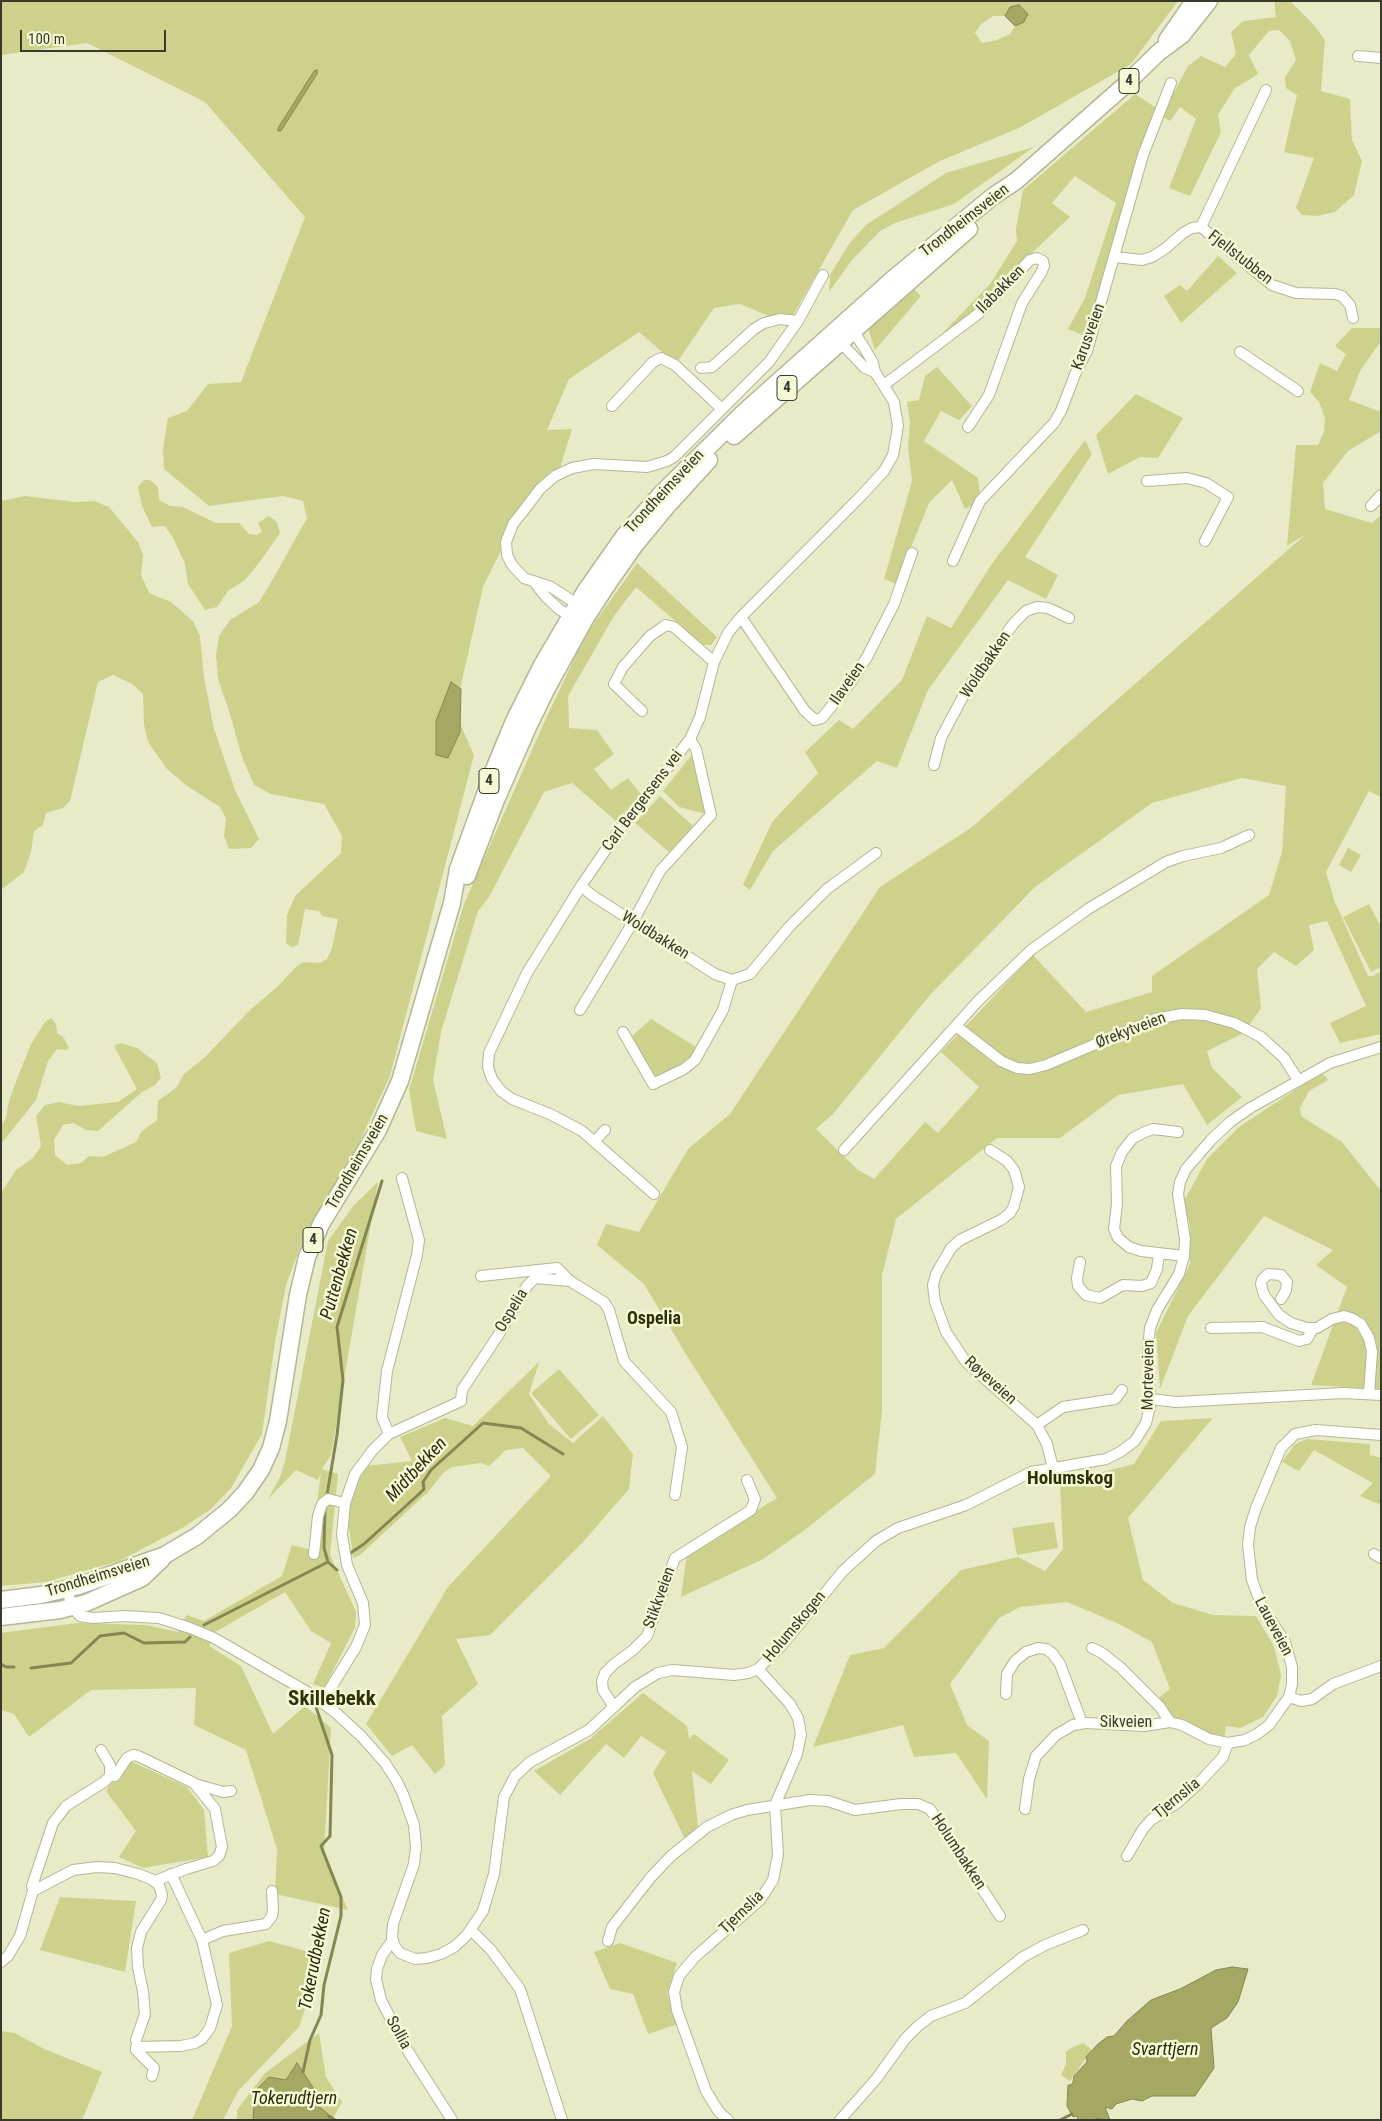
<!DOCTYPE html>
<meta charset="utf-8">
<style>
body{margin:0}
#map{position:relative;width:1382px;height:2121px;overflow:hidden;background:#e9ebc8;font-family:"Roboto Condensed",sans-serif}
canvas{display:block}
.frame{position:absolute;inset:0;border:2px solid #393a2c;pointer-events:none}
.scale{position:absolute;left:20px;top:30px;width:146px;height:22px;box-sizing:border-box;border:2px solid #393a2c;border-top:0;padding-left:6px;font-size:15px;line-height:18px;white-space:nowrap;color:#393a2c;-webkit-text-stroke:4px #f6f9d5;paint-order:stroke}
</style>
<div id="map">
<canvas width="1382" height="2121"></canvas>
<div class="frame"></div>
<div class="scale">100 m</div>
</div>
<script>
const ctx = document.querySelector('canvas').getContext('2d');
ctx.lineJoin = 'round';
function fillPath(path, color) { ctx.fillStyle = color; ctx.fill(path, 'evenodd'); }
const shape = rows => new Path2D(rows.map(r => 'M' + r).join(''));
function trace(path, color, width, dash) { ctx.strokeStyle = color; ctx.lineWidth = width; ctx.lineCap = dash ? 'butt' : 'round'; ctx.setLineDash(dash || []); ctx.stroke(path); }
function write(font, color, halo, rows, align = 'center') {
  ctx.font = font + ' "Roboto Condensed",sans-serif'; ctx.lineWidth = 5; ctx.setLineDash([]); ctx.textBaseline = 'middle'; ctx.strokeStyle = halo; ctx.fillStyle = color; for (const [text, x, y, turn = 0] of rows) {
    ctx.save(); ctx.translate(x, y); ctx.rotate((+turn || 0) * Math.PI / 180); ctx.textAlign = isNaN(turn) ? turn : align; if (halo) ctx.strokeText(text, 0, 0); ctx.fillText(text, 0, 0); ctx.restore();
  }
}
fillPath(shape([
 [1,1,1178,1,1131,64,1021,127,940,161,853,210,788,324,740,304,714,308,676,364,639,332,569,379,547,430,572,429,560,468,549,478,517,518,483,587,455,712,474,755,390,1076,360,1141,304,1237,286,1285,275,1342,262,1434,231,1488,211,1509,184,1527,119,1561,46,1582,1,1586,1,1193,16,1170,33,1158,41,1146,36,1116,45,1105,59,1102,78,1106,118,1102,137,1089,114,1046,120,1043,137,1048,157,1063,161,1078,155,1085,142,1092,98,1131,86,1130,73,1123,63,1125,54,1140,55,1155,67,1165,81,1163,89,1156,103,1157,136,1142,141,1132,157,1120,158,1101,177,1087,184,1074,204,1058,250,1010,277,987,297,966,304,962,320,963,327,959,332,948,338,919,322,916,319,911,305,909,298,945,292,947,286,943,287,915,295,896,341,853,342,836,324,804,271,794,254,785,242,757,230,714,218,679,216,655,219,636,230,620,259,602,269,586,307,518,303,501,283,496,209,506,164,469,163,448,168,418,187,411,208,384,241,382,305,217,205,102,87,43,1,55],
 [993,16,1005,16,1015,26,1010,34,997,40,982,43,975,33,981,24],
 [317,70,317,74,281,131,279,131,278,128,314,71],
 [1274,1,1290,1,1314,25,1325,40,1321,91,1350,99,1352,140,1362,161,1354,195,1335,212,1317,216,1302,215,1296,208,1314,158,1284,152,1297,95,1286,88,1285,77,1296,60,1290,41,1279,30,1269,31,1249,55,1258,74,1234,89,1218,115,1221,132,1190,196,1169,188,1196,119,1180,107,1170,121,1163,117,1166,107,1188,66,1201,56,1225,67,1236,54,1231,32,1243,21,1276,17],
 [1135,94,1155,107,1085,336,1068,329,1085,298,1116,203,1075,176,1052,203,1070,217,1017,267,981,306,936,340,990,284,1017,241,1016,229,1023,190],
 [1034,147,954,204,895,223,880,231,852,260,829,292,830,275,849,244,866,225,946,173],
 [1218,256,1237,273,1181,323,1164,296,1180,285,1187,291],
 [912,287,921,296,875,350,869,331,876,317],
 [1352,328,1381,328,1381,341,1360,371,1349,400,1381,412,1381,431,1348,451,1323,483,1325,509,1372,523,1381,515,1381,797,1369,791,1326,872,1334,900,1368,976,1373,976,1381,971,1381,1034,1340,1043,1330,1023,1366,1006,1327,921,1309,925,1314,950,1296,966,1274,952,1257,969,1261,1008,1244,1033,1207,1051,1212,1068,1242,1097,1207,1125,1183,1084,1118,1095,1060,1138,997,1138,896,1219,882,1275,882,1411,875,1474,806,1529,763,1559,681,1597,687,1554,777,1498,684,1351,644,1284,597,1245,606,1224,639,1232,688,1149,730,1114,880,887,972,827,1306,534,1287,546,1296,445,1318,445,1324,432,1325,418,1319,402,1310,392,1320,363,1337,371,1346,354,1335,346],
 [1242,778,1286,786,1282,852,1269,895,1152,976,1152,992,1086,1012,1033,955,941,1052,979,1087,938,1133,925,1122,874,1179,858,1170,816,1129,833,1114,930,995,1035,887,1152,803],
 [937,367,972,406,959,420,941,411,924,441,978,478,981,502,965,509,952,480,929,503,896,584,884,579,912,481,908,446,910,422,907,402,919,400,925,376],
 [1136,394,1183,418,1158,458,1140,457,1108,474,1096,435],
 [1085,440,1092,454,1025,557,1058,575,1046,599,1008,580,928,690,897,768,877,761,773,851,750,890,743,885,772,822,818,773,805,752,839,720,853,729,902,680,927,616,951,628,991,565],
 [144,480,150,480,158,487,159,500,170,506,183,507,216,523,239,523,249,534,256,535,262,532,258,523,269,516,277,522,280,533,259,563,245,580,228,591,217,607,205,610,188,584,185,564,173,538,165,526,152,527,142,506,138,487],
 [25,496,75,502,94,501,109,507,138,542,143,555,141,575,149,593,171,602,193,621,200,636,204,677,214,729,235,790,259,839,251,848,229,849,224,836,226,818,220,807,187,786,167,769,148,742,144,725,143,694,132,684,113,675,98,682,70,801,63,808,46,813,43,825,34,831,31,852,24,872,1,890,1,501],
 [637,563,717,637,711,645,703,645,636,587,614,616,568,696,569,728,597,730,614,754,594,769,611,790,628,778,641,794,616,821,572,783,544,792,489,897,478,911,441,1032,433,1080,447,1139,416,1131,409,1090,464,904,543,725,585,636],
 [694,752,706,814,679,807,663,791],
 [660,796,693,826,669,852,635,823],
 [1348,848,1361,855,1351,872,1339,865],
 [1369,904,1381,927,1381,967,1371,972,1343,917],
 [51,1018,56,1024,57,1033,64,1038,69,1048,66,1050,57,1049,48,1061,36,1100,1,1144,1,1126,6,1118,9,1101,17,1079,31,1044,45,1022],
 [651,1019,699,1049,683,1064,654,1078,632,1036],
 [1323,1074,1328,1080,1309,1091,1300,1108,1301,1116,1342,1142,1381,1191,1381,1389,1311,1385,1347,1287,1316,1265,1333,1250,1264,1216,1188,1316,1160,1389,1156,1333,1190,1264,1190,1227,1184,1201,1207,1159,1239,1127,1304,1084],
 [378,1182,331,1455,322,1469,338,1474,330,1555,356,1612,355,1628,324,1688,313,1684,331,1643,311,1631,285,1592,215,1632,209,1646,241,1666,273,1734,305,1706,331,1728,324,1855,348,1910,275,1894,277,1849,246,1750,194,1725,196,1688,91,1690,29,1737,14,1714,1,1710,1,1633,77,1623,146,1625,177,1632,187,1615,204,1621,282,1576,292,1545,311,1550,321,1473,318,1480,296,1470,268,1499,280,1477,285,1461,328,1241,354,1205],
 [539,1362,529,1394,549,1424,573,1443,603,1416,633,1454,629,1489,583,1542,490,1635,456,1639,478,1684,442,1716,445,1765,435,1774,412,1745,392,1756,366,1724,448,1587,551,1476,523,1448,506,1450,489,1466,481,1463,452,1467,444,1472,428,1492,360,1555,353,1558,347,1512,352,1485,365,1466,412,1461,400,1437,445,1418,473,1426],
 [559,1369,599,1415,571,1439,531,1393],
 [1213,1418,1128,1518,1143,1580,1173,1603,1213,1615,1256,1616,1274,1646,1281,1675,1277,1696,1263,1717,1240,1728,1226,1726,1224,1742,1177,1721,1156,1700,1170,1689,1152,1642,1119,1624,1067,1602,1020,1607,999,1618,950,1684,967,1725,989,1741,987,1799,956,1753,914,1757,903,1725,813,1747,850,1655,884,1648,961,1570,1018,1557,1045,1571,1063,1549,1060,1483,1134,1464,1161,1421],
 [1307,1439,1370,1444,1370,1455,1381,1458,1381,1505,1360,1496,1373,1483,1314,1450,1299,1471,1282,1462,1295,1444],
 [1054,1522,1058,1548,1017,1555,1012,1528],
 [643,1693,687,1726,689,1739,694,1734,729,1760,711,1784,692,1771,698,1827,685,1839,653,1773,666,1752,641,1736,624,1758,606,1744,560,1795,534,1771,590,1739],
 [128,1760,187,1787,204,1810,208,1857,143,1868,119,1857,136,1831,106,1791],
 [60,1897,136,1901,125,1972,40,1950],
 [269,1941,323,1956,299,2027,238,2091,223,2120,192,2120,232,2026,229,1953],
 [620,1943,677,1963,667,1994,678,2024,648,2034,633,1994,610,1989,594,1952],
 [1,2031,15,2033,44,2049,102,2072,82,2120,1,2120],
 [319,2033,326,2077,342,2102,332,2120,329,2120,328,2114,317,2105,314,2089,286,2080,255,2091,253,2120,237,2120,237,2110,265,2073],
 [1083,2043,1092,2050,1070,2081,1061,2075,1066,2064,1066,2052,1071,2048]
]), '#ced18c');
const water = shape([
 [1019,5,1028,14,1024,22,1015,26,1005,16,1010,7,1019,5],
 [317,70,317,74,281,131,278,131,278,128,314,71,317,70],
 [451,682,461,689,460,732,448,758,436,755,436,721,451,682],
 [1232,1967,1248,1969,1238,2002,1227,2018,1211,2028,1214,2068,1195,2096,1152,2096,1142,2101,1132,2099,1116,2104,1112,2109,1105,2107,1110,2120,1094,2118,1092,2120,1078,2120,1077,2116,1073,2117,1067,2106,1068,2085,1071,2085,1073,2082,1074,2076,1087,2062,1086,2057,1098,2044,1107,2037,1114,2036,1127,2021,1151,2000,1180,1989,1216,1970,1232,1967],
 [297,2063,314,2089,317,2105,328,2114,329,2120,253,2120,255,2091,269,2077,286,2080,297,2063]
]);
fillPath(water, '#a5a862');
trace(water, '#858752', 1);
trace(shape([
 [327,1495,337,1435,343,1380,337,1327,382,1181],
 [325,1507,324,1548,328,1562],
 [349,1554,364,1544,419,1494,424,1489,423,1482,431,1470,483,1423,521,1428,563,1454],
 [204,1625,328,1562,337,1570],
 [1,1664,6,1667,14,1667],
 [31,1668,71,1663,100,1636,124,1633,144,1643,185,1642,190,1637],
 [303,2072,310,2040,321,2015,324,1985,341,1916,341,1897,321,1846,330,1836,332,1755,316,1707],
 [329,2116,335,2120],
 [1060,2120,1072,2114]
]), '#858752', 3);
const minor = shape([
 [1358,56,1381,58],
 [1201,227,1266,90],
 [1115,257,1142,260,1152,257,1166,248,1183,233,1192,228,1201,227,1272,285,1296,293,1335,294,1342,296,1350,305,1353,318],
 [840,338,840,342,865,368,875,372],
 [1240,352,1298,391],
 [701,368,712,367,754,329,764,323,780,319,798,321],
 [884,385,978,314,1030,260,1037,258,1043,261,1044,266,1041,273,1022,303,989,395,968,427],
 [612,406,653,362,661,358,675,365,722,409],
 [1147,481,1187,478,1206,483,1228,497,1205,541],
 [1371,506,1381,495],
 [953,561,980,501,1054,423,1061,411,1076,372,1087,351,1143,155,1171,83],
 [535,583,545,596,560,610,575,617],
 [579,607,577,604,551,587,524,578,512,565,507,555,506,542,513,524,521,514,540,489,555,476,572,468,594,464,647,467,667,461,674,457,769,362,798,321,823,275],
 [741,617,805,711,815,720,822,718,851,682,867,657,894,604,912,553],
 [642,711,614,684,623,667,650,636,660,629,666,625,674,627,714,662],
 [934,765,941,738,967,689,1014,623,1026,611,1037,607,1048,608,1069,618],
 [581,886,593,896,715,974,732,980,750,974,789,927,827,889,876,853],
 [580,1010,633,922,660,871,711,815,696,749,690,739],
 [956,1026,1001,1061,1017,1068,1030,1069,1046,1065,1155,1019,1182,1014,1205,1015,1234,1023,1261,1037,1284,1058,1298,1080],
 [623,1032,653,1084,684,1069,695,1060,723,1010,732,980],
 [1178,1132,1153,1129,1145,1132,1133,1138,1122,1152,1116,1166,1117,1204,1114,1229,1118,1238,1129,1247,1141,1251,1184,1256],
 [595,1141,605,1130],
 [844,1150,978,1001,1031,950,1088,909,1166,862,1183,856,1221,848,1249,835],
 [990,1150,1007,1161,1014,1170,1019,1187,1014,1206,1010,1213,1001,1220,960,1240,951,1248,936,1274,933,1285,935,1302,946,1332,966,1362,1037,1425,1047,1444,1053,1468],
 [654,1194,582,1131,552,1115,512,1099,501,1091,492,1079,488,1067,489,1053,527,973,581,886,620,829,690,739,700,717,714,662,728,633,741,617,861,496,884,471,893,455,898,426,894,402,875,372,873,363,865,349,858,338,849,331],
 [1080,1262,1077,1278,1078,1286,1086,1295,1100,1298,1123,1285,1142,1286,1151,1283,1157,1269,1159,1254],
 [481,1276,557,1268,570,1281],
 [1281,1299,1286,1290,1287,1282,1281,1275,1268,1274,1262,1280,1261,1284,1264,1295,1279,1315,1291,1323,1307,1328,1317,1328,1332,1319,1344,1316,1353,1319,1361,1324,1369,1338,1372,1352,1369,1393],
 [1211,1328,1262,1327,1299,1341,1307,1339,1313,1329],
 [1151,1399,1176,1402,1344,1393,1381,1395],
 [1037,1425,1063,1407,1115,1399,1122,1390],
 [389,1434,382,1417,387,1371,417,1255,419,1240,402,1178],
 [314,1554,318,1516,322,1504,328,1499,345,1503],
 [1374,1554,1381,1558],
 [67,1589,72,1607,80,1616,93,1618,125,1616,159,1618,190,1628,214,1638,309,1693,336,1713,362,1737,385,1763,396,1780,403,1794,414,1825,416,1847,414,1864,393,1924,392,1937,394,1945,400,1953,415,1959,427,1958,441,1954,454,1947,466,1936,483,1911,494,1874,504,1797,515,1776,530,1762,589,1730,635,1687,658,1673,672,1670,734,1675,748,1673,758,1669,782,1645,843,1571,876,1541,898,1528,966,1505,1031,1472,1106,1459,1120,1452,1135,1441,1146,1423,1150,1406,1148,1349,1150,1328,1157,1310,1179,1274,1184,1256,1185,1239,1178,1194,1180,1182,1186,1169,1211,1140,1230,1122,1250,1108,1330,1063,1381,1047],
 [1092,1648,1102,1653,1120,1667,1160,1707,1170,1722],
 [1006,1694,1007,1674,1015,1661,1026,1652,1038,1648,1046,1649,1052,1653,1060,1664,1082,1723],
 [1289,1697,1301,1701,1312,1699,1333,1684,1381,1666],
 [322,1702,356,1647,365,1625,363,1603,347,1565,342,1535,345,1503,355,1474,372,1451,389,1434,461,1401,462,1390,499,1334,527,1286,535,1278,570,1281,604,1302,609,1310,624,1361,671,1412,682,1447,675,1495],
 [614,1707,603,1690,602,1681,605,1673,614,1664,633,1650,647,1636,675,1558,751,1510,755,1499,747,1480],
 [110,1776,115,1776,127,1758,133,1755,138,1756,194,1783,215,1809,222,1847,219,1856,213,1861,186,1869,155,1881],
 [195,1784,223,1792,231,1791],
 [1025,1809,1029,1779,1036,1756,1056,1735,1073,1725,1086,1723,1144,1726,1170,1722,1182,1725,1209,1739,1228,1743,1245,1740,1257,1734,1269,1725,1289,1697,1292,1684,1292,1667,1285,1642,1262,1607,1252,1580,1248,1545,1250,1527,1256,1508,1281,1448,1295,1434,1316,1430,1381,1435],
 [1127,1856,1143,1829,1151,1820,1177,1803,1197,1785,1223,1757,1228,1743],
 [33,1891,73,1870,97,1867,115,1868,138,1874,151,1879,159,1885,162,1895,161,1900,141,1932,137,1948,138,1967,143,1992,145,2014,136,2040],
 [471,1930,491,1950,520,1989,562,2120],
 [202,1940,223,1931,266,1924,272,1916,273,1910,272,1891],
 [392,1941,382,1955,377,1969,376,1979,381,2000,406,2048,452,2120],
 [608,1941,612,1927,651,1877,671,1856,707,1827,731,1815,747,1810,810,1800,828,1801,855,1810,901,1804,918,1804,930,1809,1000,1916],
 [1,1962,8,1956,20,1936,33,1891,32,1886,53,1823,66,1806,104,1782,110,1776,110,1765,101,1750],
 [152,2076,154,2068,136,2050,136,2047,181,2046,195,2043,202,2039,210,2028,217,2005,202,1940,171,1874],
 [728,2120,719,2112,706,2091,677,2010,674,1992,679,1976,695,1957,760,1900,773,1880,778,1855,775,1805,797,1754,801,1734,798,1718,790,1704,758,1669],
 [840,2120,877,2078,905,2039,918,2026,931,2016,965,2003,1023,1957,1045,1945,1083,1930]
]);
const trunk = shape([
 [1167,40,1194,1],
 [734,436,969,229],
 [467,876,496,800,528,727,546,690,585,619,609,582,635,545,668,505,709,460],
 [1,1600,41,1595,79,1586,165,1555,197,1536,229,1510,245,1493,261,1470,271,1448,278,1421,298,1295,307,1257,321,1224,378,1130,400,1081,452,903,458,869,495,767,514,721,542,665,586,590,624,536,660,495,743,413,894,278,992,197,1016,181,1124,86,1159,52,1182,35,1209,1],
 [1,1617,60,1610,86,1603,142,1578,162,1559]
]);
trace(minor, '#b4b694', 12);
trace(trunk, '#b4b694', 19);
trace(minor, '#fff', 10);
trace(trunk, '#fff', 16);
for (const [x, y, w] of [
 [1129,81,20],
 [787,388,20],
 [489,781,20],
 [313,1240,20]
]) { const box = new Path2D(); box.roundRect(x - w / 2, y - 12.5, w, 25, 4); ctx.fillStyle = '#f6f9d5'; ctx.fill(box); trace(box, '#393a2c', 1); }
write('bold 15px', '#393a2c', null, [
 ["4",1129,81],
 ["4",787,388],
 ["4",489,781],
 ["4",313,1240]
]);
write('16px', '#393a2c', '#f6f9d5', [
 ["Trondheimsveien",965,221,-38],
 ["Fjellstubben",1240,258,38],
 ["Ilabakken",1001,290,-45],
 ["Karusveien",1089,337,-70],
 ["Trondheimsveien",665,492,-47],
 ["Woldbakken",986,665,-56],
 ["Ilaveien",848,684,-55],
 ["Carl Bergersens vei",643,801,-53],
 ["Woldbakken",655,936,32],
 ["Ørekytveien",1131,1031,-21],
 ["Trondheimsveien",358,1162,-60],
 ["Ospelia",512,1311,-59],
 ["Morteveien",1149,1375,-89],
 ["Røyeveien",990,1381,42],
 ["Trondheimsveien",98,1577,-17],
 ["Stikkveien",660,1598,-70],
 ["Holumskogen",795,1627,-50],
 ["Laueveien",1273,1627,62],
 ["Sikveien",1126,1723],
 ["Tjernslia",1177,1799,-39],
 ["Holumbakken",958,1852,57],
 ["Tjernslia",742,1913,-44],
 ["Sollia",398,2033,61]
]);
write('italic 18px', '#2b2c0c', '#f6f9d5', [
 ["Puttenbekken",340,1274,-74],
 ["Midtbekken",417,1470,-47],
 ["Tokerudbekken",316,1959,-79],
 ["Svarttjern",1165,2050],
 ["Tokerudtjern",294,2099]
]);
write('bold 18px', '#303107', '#f6f9d5', [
 ["Ospelia",654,1319]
]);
write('bold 19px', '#303107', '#f6f9d5', [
 ["Holumskog",1070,1479]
]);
write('bold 21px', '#303107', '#f6f9d5', [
 ["Skillebekk",332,1700]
]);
</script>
